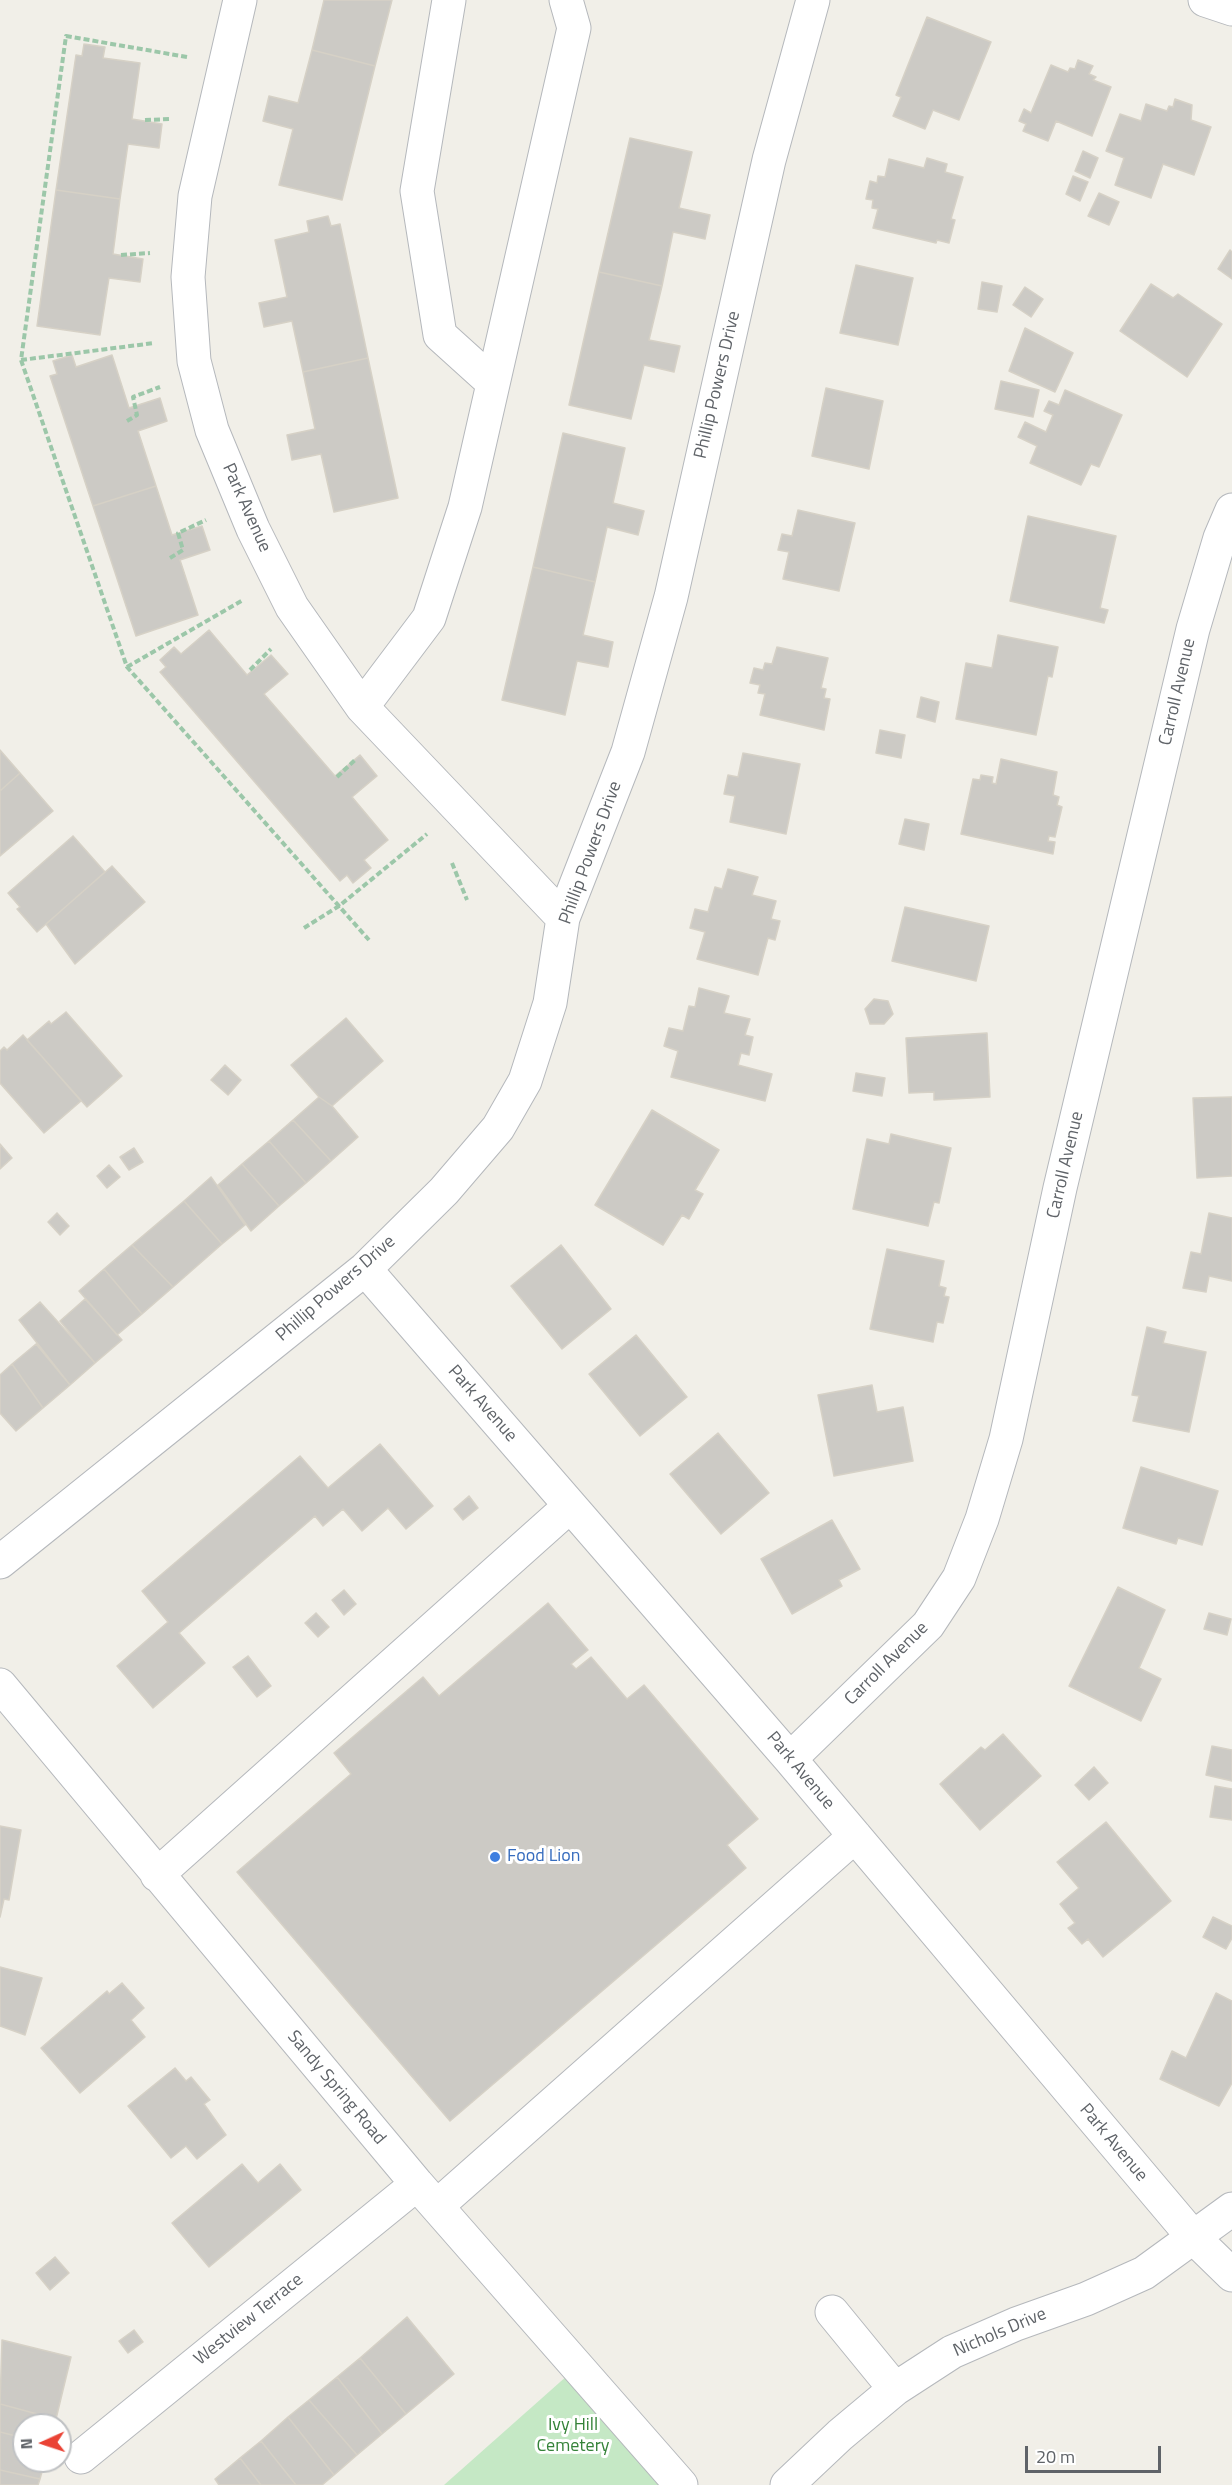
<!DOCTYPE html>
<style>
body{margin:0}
#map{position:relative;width:1232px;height:2485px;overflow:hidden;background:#f1efe8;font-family:"Titillium Web",sans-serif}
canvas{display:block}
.north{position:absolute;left:12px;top:2413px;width:60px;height:60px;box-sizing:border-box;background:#fff;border:2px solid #bfc1c3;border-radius:50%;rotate:267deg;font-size:16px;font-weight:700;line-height:24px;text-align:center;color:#5f6368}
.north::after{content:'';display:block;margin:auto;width:21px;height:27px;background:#ea4335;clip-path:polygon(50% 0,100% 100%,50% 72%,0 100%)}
.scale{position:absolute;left:1025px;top:2446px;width:136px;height:27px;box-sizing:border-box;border:3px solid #5f6368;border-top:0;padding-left:8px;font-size:18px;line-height:21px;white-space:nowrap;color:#5f6368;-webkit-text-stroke:4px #fff;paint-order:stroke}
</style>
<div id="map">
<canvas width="1232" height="2485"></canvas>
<div class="north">N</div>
<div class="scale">20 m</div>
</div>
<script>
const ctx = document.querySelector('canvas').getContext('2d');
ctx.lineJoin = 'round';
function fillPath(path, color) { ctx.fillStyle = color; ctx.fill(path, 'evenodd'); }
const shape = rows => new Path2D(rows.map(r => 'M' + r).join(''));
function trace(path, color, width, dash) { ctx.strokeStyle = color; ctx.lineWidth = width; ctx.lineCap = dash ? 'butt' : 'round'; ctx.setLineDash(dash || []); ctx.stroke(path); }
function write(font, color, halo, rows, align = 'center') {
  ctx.font = font + ' "Titillium Web",sans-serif'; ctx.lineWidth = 6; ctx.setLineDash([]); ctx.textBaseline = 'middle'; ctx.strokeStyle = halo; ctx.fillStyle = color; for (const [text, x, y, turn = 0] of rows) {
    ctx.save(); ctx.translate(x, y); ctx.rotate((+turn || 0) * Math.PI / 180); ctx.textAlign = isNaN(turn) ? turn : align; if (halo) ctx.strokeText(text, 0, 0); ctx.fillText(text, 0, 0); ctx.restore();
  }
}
fillPath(shape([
 [577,2367,678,2485,444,2485]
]), '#c5e8c5');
const building = shape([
 [324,0,392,0,375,66,312,50,324,0],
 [927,17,991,42,959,120,933,110,925,129,893,116,901,97,896,95,927,17],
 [84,44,105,47,103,58,140,63,132,119,162,124,159,148,128,144,120,199,56,190,76,55,82,56,84,44],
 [312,50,375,66,342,200,279,185,293,129,263,121,269,96,298,103,312,50],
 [1078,60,1093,66,1089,74,1096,77,1093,80,1111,87,1092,136,1056,121,1048,141,1023,131,1026,124,1019,121,1024,109,1031,113,1051,65,1068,72,1070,68,1075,69,1078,60],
 [1175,99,1192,105,1191,120,1211,127,1194,175,1163,164,1151,198,1115,185,1124,158,1106,151,1120,114,1141,121,1146,104,1167,111,1169,106,1173,107,1175,99],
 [630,138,692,152,679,208,710,215,705,239,673,232,662,286,599,272,630,138],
 [1083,151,1098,158,1090,178,1075,171,1083,151],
 [927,158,947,164,945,172,963,177,951,219,955,220,949,243,937,240,936,243,873,228,878,209,872,208,873,200,866,199,870,181,877,183,878,176,885,177,889,159,924,168,927,158],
 [1073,176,1088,182,1080,201,1066,194,1073,176],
 [56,190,120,199,113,254,143,259,140,282,109,278,100,335,37,326,56,190],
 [1099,193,1119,202,1109,225,1088,216,1099,193],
 [328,216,331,226,340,224,368,358,303,372,292,321,264,327,259,303,287,297,275,240,309,232,307,221,328,216],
 [1230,250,1232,252,1232,279,1218,269,1230,250],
 [856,265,913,278,898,345,840,333,856,265],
 [599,272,662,286,649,340,680,346,674,372,644,365,631,419,569,405,599,272],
 [982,282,1002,286,997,312,978,309,982,282],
 [1151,284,1173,298,1178,294,1222,324,1187,377,1120,331,1151,284],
 [1025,287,1043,299,1031,317,1013,305,1025,287],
 [1025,328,1073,353,1055,392,1009,371,1025,328],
 [72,355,76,367,112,355,129,408,160,398,167,421,138,431,156,486,93,506,50,376,57,374,53,361,72,355],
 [368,358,398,498,334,512,321,454,292,460,287,435,315,429,303,372,368,358],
 [1001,381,1039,390,1033,417,995,409,1001,381],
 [826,388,883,401,869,469,812,456,826,388],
 [1065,390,1122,415,1099,467,1091,464,1081,485,1030,463,1037,446,1018,437,1025,422,1046,432,1053,415,1044,411,1049,401,1059,405,1065,390],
 [563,433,625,448,613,503,644,511,638,535,607,527,595,582,533,567,563,433],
 [156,486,172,535,202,526,210,550,180,560,198,615,136,636,93,506,156,486],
 [798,510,855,523,839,591,783,579,789,552,778,550,782,534,792,536,798,510],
 [1028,516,1116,536,1100,608,1108,610,1104,623,1010,601,1028,516],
 [533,567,595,582,583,635,613,642,608,667,577,661,565,715,502,700,533,567],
 [209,630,247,675,271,655,288,674,264,694,335,776,360,755,377,776,352,797,388,840,364,860,371,868,353,883,347,875,340,881,160,672,166,667,160,660,174,647,181,654,209,630],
 [998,635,1058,647,1052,677,1048,676,1036,735,956,719,966,663,992,668,998,635],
 [777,647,828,658,821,688,826,689,824,698,830,699,824,730,760,715,765,694,758,693,760,685,750,683,754,668,763,670,765,663,772,664,777,647],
 [921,697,939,702,935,722,917,717,921,697],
 [880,730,905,735,901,758,876,753,880,730],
 [0,750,20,773,0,791,0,750],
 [743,753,800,764,786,834,730,822,735,796,724,794,728,775,738,777,743,753],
 [1001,759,1057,772,1053,795,1059,797,1057,805,1062,807,1055,837,1049,836,1048,841,1055,842,1053,854,961,834,973,779,980,780,981,775,993,777,992,783,996,784,1001,759],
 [20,773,53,811,0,856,0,791,20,773],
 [905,819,929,824,924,850,899,844,905,819],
 [73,836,105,872,37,932,17,909,20,907,8,893,73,836],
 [112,866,145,902,75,964,46,924,112,866],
 [728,869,758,877,752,895,776,901,771,919,780,921,775,940,768,938,758,975,697,959,705,932,690,928,695,909,708,912,715,887,722,889,728,869],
 [905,907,989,926,976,981,892,961,905,907],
 [699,988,729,996,724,1013,750,1019,745,1035,753,1037,749,1055,741,1053,738,1065,772,1074,765,1101,671,1077,678,1051,664,1046,669,1028,683,1031,689,1006,695,1007,699,988],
 [874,999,888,1001,893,1014,884,1024,870,1024,865,1009,874,999],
 [66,1012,122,1076,87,1107,27,1040,49,1021,51,1024,66,1012],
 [346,1018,383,1061,332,1106,319,1097,291,1065,346,1018],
 [987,1033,990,1097,934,1100,934,1092,909,1093,906,1038,987,1033],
 [23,1035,81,1101,44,1133,0,1083,0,1051,4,1047,7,1050,23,1035],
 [225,1065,241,1080,228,1095,211,1080,225,1065],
 [856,1073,885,1078,882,1096,853,1091,856,1073],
 [319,1097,332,1106,358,1137,331,1161,293,1120,319,1097],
 [1232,1097,1232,1176,1197,1178,1193,1098,1232,1097],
 [652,1110,719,1150,695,1190,703,1194,689,1219,682,1215,663,1245,595,1205,652,1110],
 [293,1120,331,1161,306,1183,269,1141,293,1120],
 [891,1134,951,1148,939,1203,934,1202,928,1226,853,1209,867,1139,889,1144,891,1134],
 [269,1141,306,1183,279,1206,242,1164,269,1141],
 [0,1144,12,1158,0,1169,0,1144],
 [134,1148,143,1162,129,1170,120,1157,134,1148],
 [242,1164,279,1206,251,1231,218,1185,242,1164],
 [109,1165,120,1177,107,1188,97,1176,109,1165],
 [211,1177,245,1225,222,1244,184,1201,211,1177],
 [184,1201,222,1244,173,1287,132,1245,184,1201],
 [57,1213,69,1226,60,1235,48,1222,57,1213],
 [1209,1213,1232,1218,1232,1281,1209,1276,1206,1292,1183,1288,1191,1252,1201,1254,1209,1213],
 [132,1245,173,1287,142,1314,104,1269,132,1245],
 [561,1245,611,1309,562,1349,511,1286,561,1245],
 [887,1249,944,1261,939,1286,946,1288,944,1296,949,1297,943,1323,937,1322,933,1342,870,1329,887,1249],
 [104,1269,142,1314,117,1335,79,1291,104,1269],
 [85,1299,122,1340,95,1363,60,1321,85,1299],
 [40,1302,95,1363,70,1385,19,1320,40,1302],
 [1147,1327,1166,1332,1163,1343,1206,1352,1189,1432,1133,1421,1139,1396,1132,1395,1147,1327],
 [636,1335,687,1397,640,1436,589,1374,636,1335],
 [36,1344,70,1385,43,1408,12,1364,36,1344],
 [12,1364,43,1408,16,1431,0,1413,0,1375,12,1364],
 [872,1385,877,1412,903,1407,913,1461,834,1476,818,1395,872,1385],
 [718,1433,769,1493,721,1534,670,1474,718,1433],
 [380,1444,433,1506,406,1529,388,1508,362,1531,343,1509,323,1526,315,1516,179,1633,205,1663,153,1708,117,1666,168,1622,142,1591,300,1456,328,1488,380,1444],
 [1141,1467,1218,1491,1202,1545,1178,1538,1176,1544,1123,1528,1141,1467],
 [469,1496,478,1508,463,1520,454,1509,469,1496],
 [832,1520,860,1569,839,1580,842,1586,792,1614,761,1559,832,1520],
 [1118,1587,1165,1610,1139,1668,1161,1679,1141,1721,1069,1686,1118,1587],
 [344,1590,356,1604,344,1615,332,1600,344,1590],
 [548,1603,588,1650,571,1664,576,1669,591,1657,627,1699,644,1685,758,1819,727,1845,746,1868,450,2121,237,1872,351,1774,334,1753,423,1677,439,1696,548,1603],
 [316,1613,329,1627,318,1637,305,1623,316,1613],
 [1209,1613,1231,1619,1227,1635,1204,1629,1209,1613],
 [248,1656,271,1686,257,1697,233,1667,248,1656],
 [1003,1734,1041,1776,980,1830,940,1784,981,1747,985,1750,1003,1734],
 [1212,1746,1232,1750,1232,1781,1206,1775,1212,1746],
 [1094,1767,1108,1783,1089,1800,1075,1785,1094,1767],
 [1215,1786,1232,1789,1232,1820,1210,1817,1215,1786],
 [1106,1822,1171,1901,1103,1957,1088,1939,1082,1944,1068,1928,1075,1923,1060,1904,1079,1888,1057,1862,1106,1822],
 [0,1826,21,1830,9,1900,4,1899,0,1917,0,1826],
 [1213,1917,1232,1926,1232,1938,1226,1949,1203,1937,1213,1917],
 [0,1967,42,1978,25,2035,0,2026,0,1967],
 [122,1983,144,2008,131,2020,145,2037,80,2093,41,2048,107,1991,109,1994,122,1983],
 [1216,1993,1232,2001,1232,2083,1219,2106,1160,2079,1172,2051,1186,2058,1216,1993],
 [175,2068,186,2081,191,2077,210,2100,204,2104,226,2135,197,2159,186,2146,171,2158,128,2106,175,2068],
 [242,2164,258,2183,280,2164,301,2190,209,2267,172,2223,242,2164],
 [55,2257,69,2273,50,2290,36,2273,55,2257],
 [407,2317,454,2374,406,2414,360,2358,407,2317],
 [134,2330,143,2342,128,2353,119,2341,134,2330],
 [2,2340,71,2357,56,2419,0,2404,2,2340],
 [360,2358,406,2414,382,2434,337,2377,360,2358],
 [337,2377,382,2434,357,2455,309,2400,337,2377],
 [309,2400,357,2455,334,2475,288,2417,309,2400],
 [0,2404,56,2419,54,2425,24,2425,24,2438,0,2432,0,2404],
 [288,2417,334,2475,322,2485,296,2485,261,2441,288,2417],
 [0,2432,24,2438,24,2461,45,2461,40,2479,0,2470,0,2432],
 [261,2441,296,2485,261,2485,240,2458,261,2441],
 [240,2458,261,2485,219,2485,215,2479,240,2458],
 [0,2470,40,2479,38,2485,0,2485,0,2470]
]);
fillPath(building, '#cccac5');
trace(building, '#d6d1c6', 1.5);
const minor = shape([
 [240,0,195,196,188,277,194,361,212,430,253,529,292,607,362,707,563,918],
 [449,0,417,191,440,335,492,382],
 [1205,0,1232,9],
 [362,707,429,618,465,507,574,28,566,0],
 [365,1269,790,1759,1194,2238,1232,2275],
 [0,1562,365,1269,444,1191,498,1128,525,1081,550,1003,563,918,628,752,671,597,769,160,813,0],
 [0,1685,417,2184,681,2485],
 [790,1759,928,1625,959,1578,982,1519,1006,1439,1060,1188,1193,629,1220,538,1232,510],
 [157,1875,570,1506],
 [437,2206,855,1836],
 [832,2312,895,2389],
 [81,2457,417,2184],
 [787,2485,840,2435,895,2389,952,2352,1016,2324,1086,2299,1144,2273,1232,2209]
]);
trace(minor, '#b5b8bc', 35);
trace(shape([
 [187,57,66,36,21,360,127,667,369,940],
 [145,120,171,119],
 [121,255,150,253],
 [21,360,154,343],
 [127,421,137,415,133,397,160,387],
 [170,558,183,550,178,533,206,520],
 [127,667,243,600],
 [250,670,271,649],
 [337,777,356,759],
 [452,863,467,900],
 [304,928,339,906,427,834]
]), '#9cc7a9', 4, [6, 3]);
trace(minor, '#fff', 33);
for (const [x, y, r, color] of [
 [495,1857,6,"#3f7fe0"]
]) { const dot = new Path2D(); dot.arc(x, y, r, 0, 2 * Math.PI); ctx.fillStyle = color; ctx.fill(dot); trace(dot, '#fff', 2); }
write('18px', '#5f6368', '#fff', [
 ["Phillip Powers Drive",718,385,-77],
 ["Park Avenue",246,508,66],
 ["Carroll Avenue",1178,692,-77],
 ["Phillip Powers Drive",591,853,-70],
 ["Carroll Avenue",1066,1165,-77],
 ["Phillip Powers Drive",336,1289,-41],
 ["Park Avenue",482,1404,49],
 ["Carroll Avenue",887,1664,-45],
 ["Park Avenue",800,1771,50],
 ["Sandy Spring Road",336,2088,50],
 ["Park Avenue",1113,2143,50],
 ["Westview Terrace",249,2320,-39],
 ["Nichols Drive",1000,2333,-23]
]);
write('18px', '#366cbe', '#fff', [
 ["Food Lion",507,1857]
], 'left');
write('18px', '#348238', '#fff', [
 ["Ivy Hill",573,2426],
 ["Cemetery",573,2447]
]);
</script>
